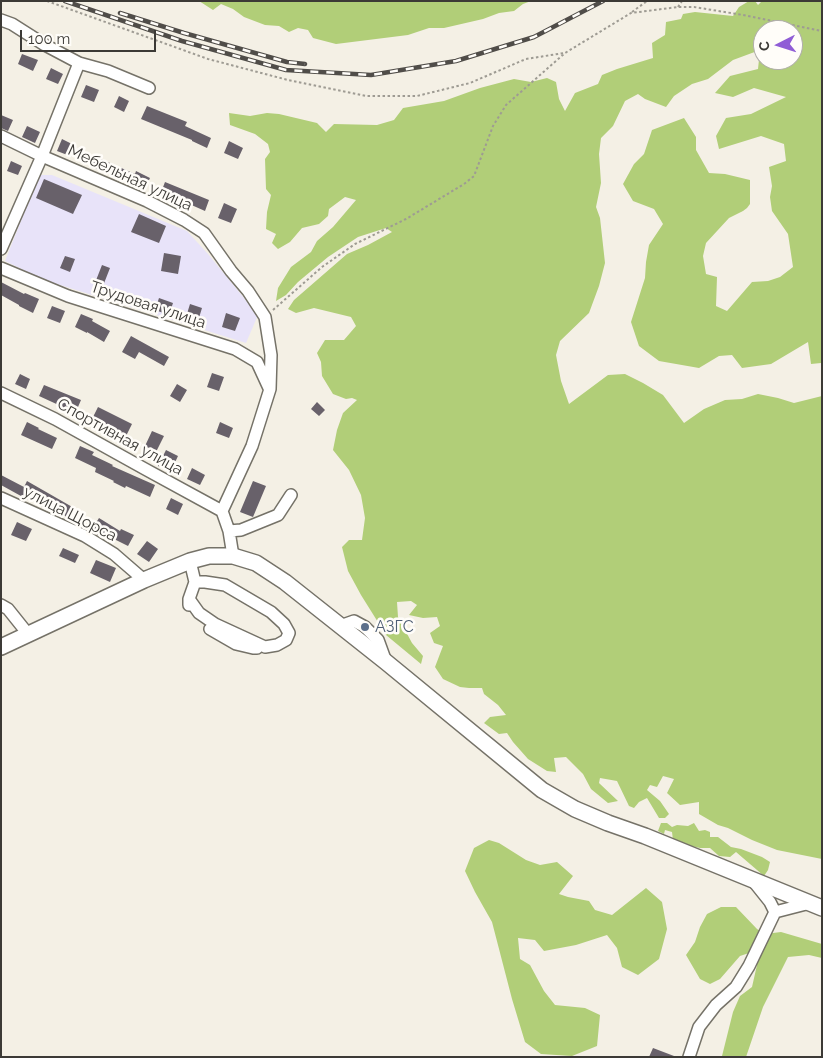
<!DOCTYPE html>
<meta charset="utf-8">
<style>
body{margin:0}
#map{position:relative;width:823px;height:1058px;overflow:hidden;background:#f4f0e5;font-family:Raleway,sans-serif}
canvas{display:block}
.frame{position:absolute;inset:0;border:2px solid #3c3a36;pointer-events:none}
.north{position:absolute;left:753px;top:20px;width:50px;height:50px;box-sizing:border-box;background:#fffdf9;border:1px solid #b1afab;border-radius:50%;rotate:265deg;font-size:14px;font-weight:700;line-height:20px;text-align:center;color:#3c3a36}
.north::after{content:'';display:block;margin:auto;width:18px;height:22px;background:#905dd6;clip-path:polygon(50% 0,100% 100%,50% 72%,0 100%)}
.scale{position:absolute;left:20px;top:30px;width:136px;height:22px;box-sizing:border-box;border:2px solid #3c3a36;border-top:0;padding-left:6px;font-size:15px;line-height:18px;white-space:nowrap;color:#3c3a36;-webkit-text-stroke:4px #fffdf9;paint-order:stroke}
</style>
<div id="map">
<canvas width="823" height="1058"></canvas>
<div class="frame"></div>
<div class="north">С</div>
<div class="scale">100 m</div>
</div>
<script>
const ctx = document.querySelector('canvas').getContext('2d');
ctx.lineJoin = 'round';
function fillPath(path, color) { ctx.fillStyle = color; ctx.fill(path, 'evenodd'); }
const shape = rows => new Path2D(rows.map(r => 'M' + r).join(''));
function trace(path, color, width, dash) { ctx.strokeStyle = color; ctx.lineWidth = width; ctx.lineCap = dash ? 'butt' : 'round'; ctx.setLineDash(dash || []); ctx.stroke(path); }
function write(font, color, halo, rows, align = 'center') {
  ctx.font = font + ' Raleway,sans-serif'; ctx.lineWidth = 5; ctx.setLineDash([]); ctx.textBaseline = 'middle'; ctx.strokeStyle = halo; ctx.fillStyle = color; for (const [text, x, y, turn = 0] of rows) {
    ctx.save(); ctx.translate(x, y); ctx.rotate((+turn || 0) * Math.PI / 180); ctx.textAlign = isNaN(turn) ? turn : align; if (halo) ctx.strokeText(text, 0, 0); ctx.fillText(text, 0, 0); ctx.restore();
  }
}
fillPath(shape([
 [39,175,52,175,187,231,208,254,258,315,246,343,44,280,5,261]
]), '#e8e3f9');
fillPath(shape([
 [199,1,531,1,523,4,514,11,499,13,483,19,444,28,429,28,408,35,336,44,313,38,308,30,298,28,289,32,279,26,265,25,244,17,233,9,221,4,213,10],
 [749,1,755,1,758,5,762,1,822,1,822,361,821,363,811,364,808,342,771,364,742,368,732,355,719,356,699,368,659,361,639,346,631,322,645,278,646,262,649,245,663,224,654,209,633,201,623,184,634,164,644,154,652,130,684,118,696,137,696,150,709,173,725,174,750,180,750,204,747,208,743,211,729,218,706,243,703,256,706,274,717,277,716,306,727,311,752,282,768,281,780,277,793,267,788,234,772,211,770,197,772,186,769,167,786,161,784,144,761,136,719,149,716,136,726,118,751,114,786,97,754,88,733,97,715,93,730,76,758,69,760,50,733,60,708,79,692,84,674,96,666,107,645,99,638,94,625,101,613,126,601,138,599,154,601,183,596,207,600,218,605,263,599,286,589,313,560,341,556,355,561,381,569,404,608,375,625,374,643,383,663,395,684,423,704,409,725,400,742,399,758,394,778,398,794,403,822,396,822,859,777,850,752,840,728,828,718,825,699,814,699,802,680,805,667,793,674,779,663,776,657,787,650,785,647,790,660,801,669,814,665,818,659,818,647,798,639,802,634,808,629,806,617,781,600,778,599,783,618,801,608,803,591,789,583,774,566,757,554,758,556,772,547,771,528,759,513,742,507,733,499,734,484,723,490,717,506,715,498,705,484,694,482,688,469,688,460,687,443,679,435,667,443,646,434,643,430,633,440,626,437,617,423,618,409,615,417,605,411,601,397,602,398,617,412,643,423,656,421,664,386,635,361,595,348,571,342,547,349,540,362,540,365,518,361,495,349,470,333,450,337,430,343,413,357,400,352,398,346,399,333,394,322,376,321,362,317,353,325,340,344,340,356,326,351,317,314,308,296,313,288,309,294,300,347,254,368,245,392,232,386,228,358,237,328,257,298,282,286,295,276,301,278,288,291,267,311,252,317,241,333,227,356,200,345,197,329,209,328,216,319,224,302,228,290,242,278,249,272,243,276,234,266,229,267,212,271,195,266,189,265,159,270,152,268,144,255,134,230,125,229,113,250,116,267,113,279,114,317,123,326,132,334,124,377,125,394,120,403,108,444,101,480,88,514,79,531,82,547,78,556,82,559,99,565,111,575,93,598,84,602,75,617,69,653,58,652,43,665,35,666,22,681,19,683,14,695,12,733,16,739,7],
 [763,30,793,30,793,60,763,60],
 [661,823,667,823,672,827,677,825,688,826,694,823,699,831,705,830,710,832,710,837,718,837,731,847,741,849,762,857,770,862,768,870,764,876,736,852,730,857,719,856,710,848,700,848,687,845,673,840,672,832,665,830,664,834,658,831],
 [489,840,499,843,526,860,540,865,557,862,573,876,559,894,568,897,589,901,595,910,612,915,646,888,662,902,667,929,659,959,638,975,622,967,617,948,607,935,576,945,544,951,535,940,518,938,520,959,530,965,544,991,555,1005,585,1008,600,1015,597,1046,572,1056,541,1054,525,1042,512,999,492,922,475,892,465,871,474,848],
 [721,907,736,907,757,929,765,934,781,932,822,944,822,958,809,955,788,957,763,1007,746,1057,722,1057,722,1056,733,1012,740,996,752,987,757,965,755,951,740,956,720,979,710,984,700,979,686,955,695,942,700,927,707,914]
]), '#b1ce78');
fillPath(shape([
 [22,54,38,60,33,71,18,64],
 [51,68,63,74,58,84,46,79],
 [86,85,99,90,94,102,81,97],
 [119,96,129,101,124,112,114,107],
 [147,106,187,122,185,126,211,138,207,148,192,141,192,140,141,119],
 [1,115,13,120,8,131,1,128],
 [27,126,40,132,35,143,22,137],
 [62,139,74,145,70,156,57,151],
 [229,141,243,148,238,159,224,153],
 [94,156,135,174,136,171,150,178,145,189,90,166],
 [11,161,22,166,18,175,7,171],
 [44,179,82,195,73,214,36,198],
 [165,182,209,200,205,211,178,199,176,202,160,195],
 [224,203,237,209,231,223,218,218],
 [139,214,166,226,159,243,131,232],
 [164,253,181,256,178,274,161,271],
 [65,256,75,259,70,272,60,268],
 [102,265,110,268,101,291,93,288],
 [1,282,24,294,25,293,39,299,33,313,19,306,19,305,1,295],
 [159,298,173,303,169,315,155,310],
 [190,304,202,308,198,321,186,317],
 [52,306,65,311,60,323,47,318],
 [226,313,240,318,235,331,222,327],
 [81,314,93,319,92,321,110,331,104,342,87,332,87,333,75,327],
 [131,336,169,357,164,366,139,352,135,359,122,352],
 [212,373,224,377,219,391,207,387],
 [20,374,30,379,26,389,15,384],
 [177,384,187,390,180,402,170,396],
 [44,385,81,400,75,414,62,408,63,407,39,396],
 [317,402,325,410,319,416,311,409],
 [98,407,132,424,125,438,112,431,113,430,92,419],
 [27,422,39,428,38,429,57,438,52,449,21,435],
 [220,422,233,428,229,438,216,433],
 [152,431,164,436,156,452,145,446],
 [80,446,94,452,92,455,113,465,112,466,155,485,150,497,126,486,125,488,113,482,114,481,95,472,96,468,75,458],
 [166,450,178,456,171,471,158,466],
 [192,468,205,475,200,485,187,479],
 [1,475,24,487,27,481,81,512,75,522,53,509,52,512,31,500,30,501,1,485],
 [253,481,266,486,253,517,240,512],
 [171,498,183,504,178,515,166,509],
 [99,518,120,531,121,529,134,535,128,546,106,535,104,538,91,531],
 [17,522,32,529,26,541,11,535],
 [147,541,158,549,149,562,137,554],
 [63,548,79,555,75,563,59,556],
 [96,560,116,568,110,582,90,573],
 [653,1048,674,1056,673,1057,649,1057]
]), '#68616a');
const minor = shape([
 [1,20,12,24,45,45,79,63,108,71,149,88],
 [1,136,42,156,147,201,184,220,204,233,231,271,248,291,265,317,271,355,270,389,252,446,222,511,229,531,233,556],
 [1,249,42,156,79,63],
 [1,268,68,296,235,349,257,362,269,388],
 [1,393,55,419,145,469,222,511],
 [1,498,85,536,114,554,144,580],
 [229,531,241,530,278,515,291,495],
 [189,599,199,613,215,624,265,647,277,645,286,640,289,633,284,624,271,612,225,585,205,582,195,582],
 [1,605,8,609,28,634],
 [189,605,189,599,195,582,190,561],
 [340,626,354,621,365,627,378,640,386,662],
 [210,629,236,644,253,648,257,648],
 [754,882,770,902,775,912],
 [689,1057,699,1027,716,1005,736,987,749,966,775,912,810,903]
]);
const major = shape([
 [1,647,144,580,190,561,209,556,233,556,256,563,285,582,386,662,542,790,575,809,608,823,645,836,822,908]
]);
trace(minor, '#757268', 14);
trace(major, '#757268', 18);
trace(shape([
 [47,1,208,59,288,80,366,96,417,96,470,83,526,59,564,53],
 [678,7,682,1],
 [632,12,647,1],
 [273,310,322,267,355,244,406,219,464,184,474,176,493,126,506,105,565,53,631,13,678,7,694,7,743,15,822,31]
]), '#9e9b93', 2, [2.5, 2.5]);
trace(minor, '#fff', 11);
trace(major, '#fff', 15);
const rail = shape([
 [65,1,182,41,286,70,371,75,456,61,534,37,603,1],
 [120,13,184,33,287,62,305,64]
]);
trace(rail, '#504d49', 4.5);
trace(rail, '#fffdf9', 2.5, [8]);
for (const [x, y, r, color] of [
 [365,627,5,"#5c6f8a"]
]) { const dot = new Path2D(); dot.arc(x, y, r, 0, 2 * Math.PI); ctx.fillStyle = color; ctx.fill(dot); trace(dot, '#fffdf9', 2); }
write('16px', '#3c3a36', '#fffdf9', [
 ["Мебельная улица",130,178,25],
 ["Трудовая улица",148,305,18],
 ["Спортивная улица",120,437,29],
 ["улица Щорса",70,514,27]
]);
write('16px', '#4e5e75', '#fffdf9', [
 ["АЗГС",375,627]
], 'left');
</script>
